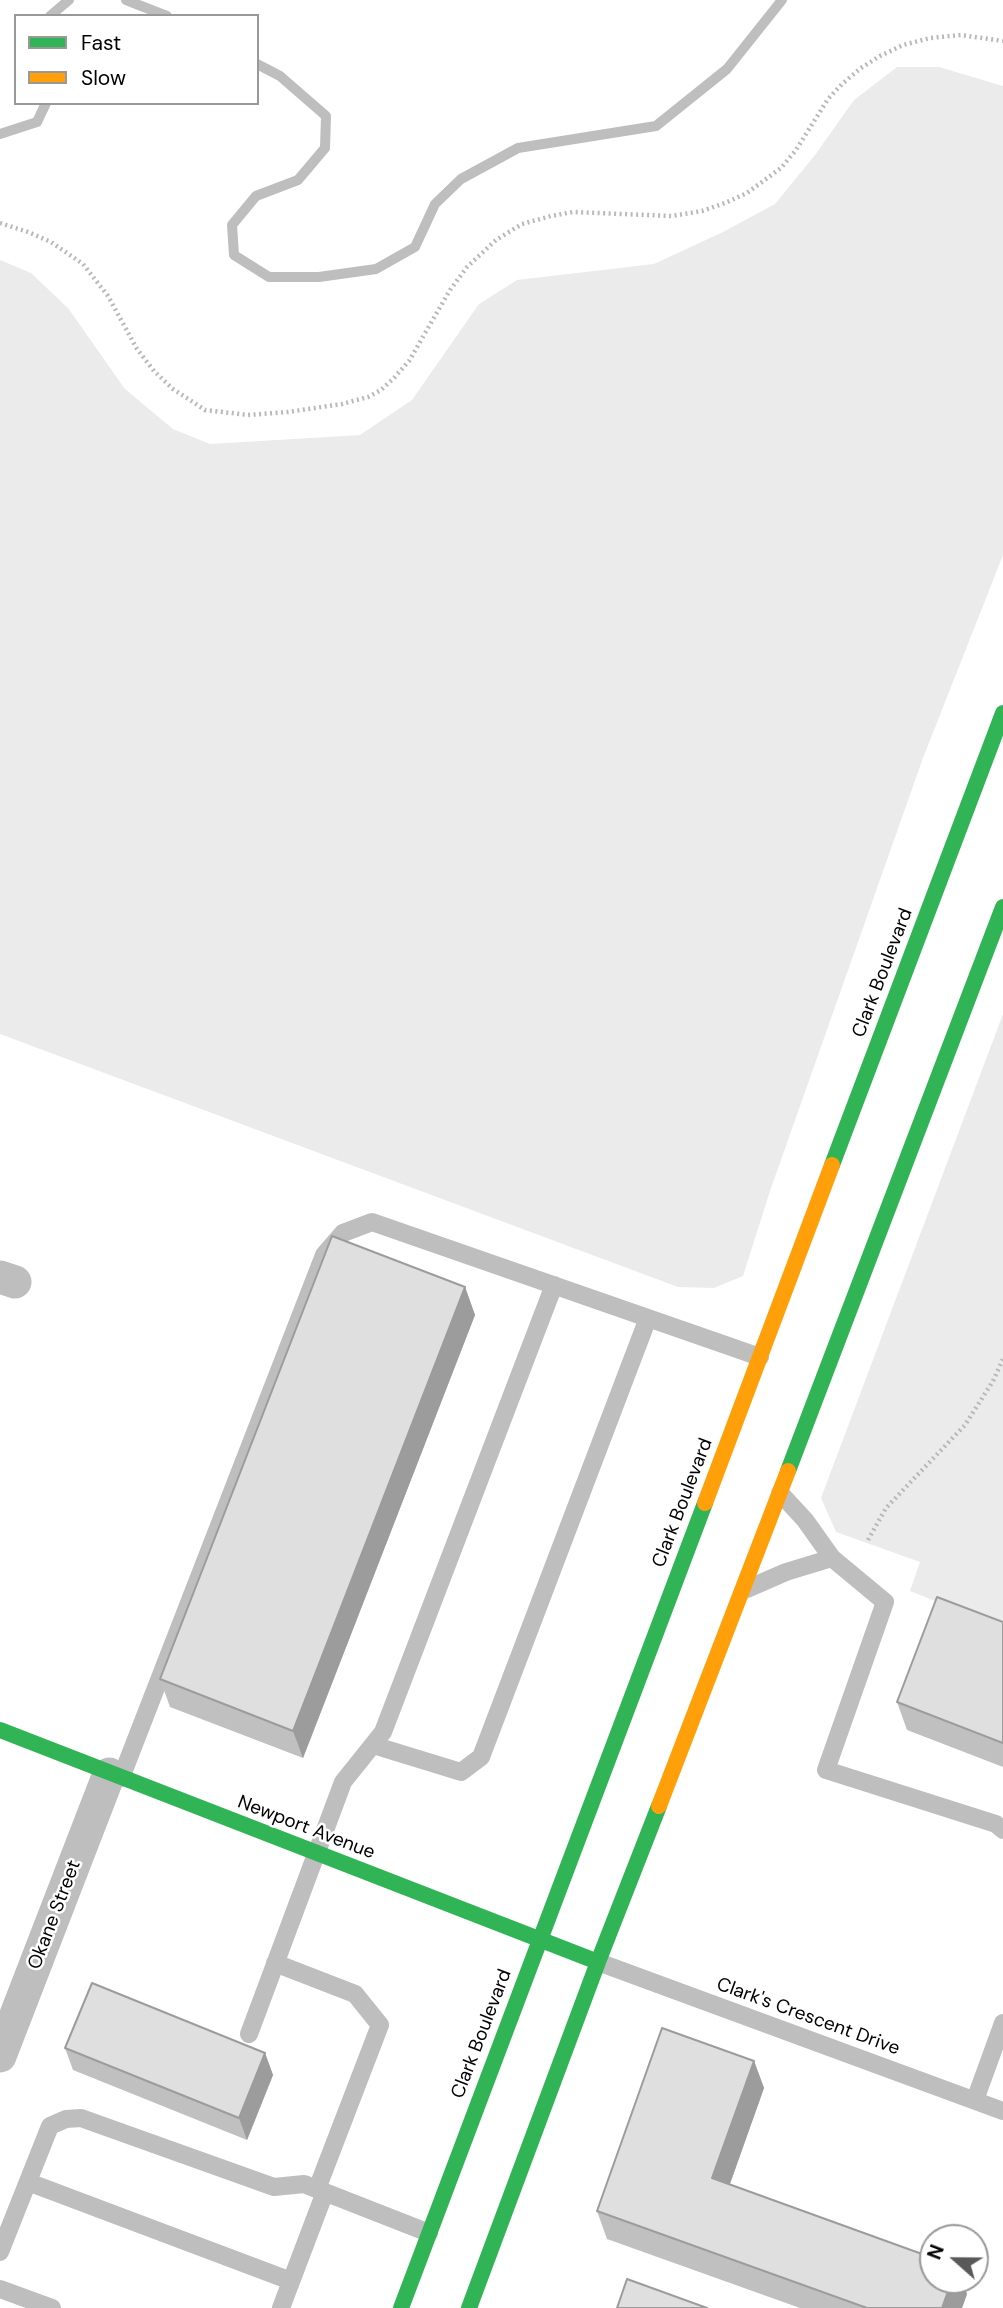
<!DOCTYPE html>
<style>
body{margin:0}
#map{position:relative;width:1003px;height:2308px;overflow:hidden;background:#fff;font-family:"DM Sans",sans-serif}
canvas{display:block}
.legend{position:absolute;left:14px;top:14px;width:245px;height:91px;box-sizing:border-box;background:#fff;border:2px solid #999;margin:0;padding:9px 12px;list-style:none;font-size:21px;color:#000}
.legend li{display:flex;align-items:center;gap:14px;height:35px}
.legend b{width:35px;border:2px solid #999}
.north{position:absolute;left:919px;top:2224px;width:70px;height:70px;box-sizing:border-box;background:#fff;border:2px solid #999;border-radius:50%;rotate:291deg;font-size:19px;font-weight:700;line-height:28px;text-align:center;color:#000}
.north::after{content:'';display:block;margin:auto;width:24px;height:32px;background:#595959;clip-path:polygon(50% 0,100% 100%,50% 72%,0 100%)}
</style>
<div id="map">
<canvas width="1003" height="2308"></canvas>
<ul class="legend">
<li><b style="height:9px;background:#30b455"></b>Fast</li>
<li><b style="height:9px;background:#ff9f0a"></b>Slow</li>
</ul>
<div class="north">N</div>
</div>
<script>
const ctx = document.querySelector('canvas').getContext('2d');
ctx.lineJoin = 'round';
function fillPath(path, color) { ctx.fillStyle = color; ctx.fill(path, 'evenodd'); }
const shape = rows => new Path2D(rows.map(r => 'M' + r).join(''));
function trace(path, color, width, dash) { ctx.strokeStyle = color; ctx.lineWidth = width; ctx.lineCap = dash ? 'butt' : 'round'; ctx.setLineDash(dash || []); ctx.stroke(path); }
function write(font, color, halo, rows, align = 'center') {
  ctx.font = font + ' "DM Sans",sans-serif'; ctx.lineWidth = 5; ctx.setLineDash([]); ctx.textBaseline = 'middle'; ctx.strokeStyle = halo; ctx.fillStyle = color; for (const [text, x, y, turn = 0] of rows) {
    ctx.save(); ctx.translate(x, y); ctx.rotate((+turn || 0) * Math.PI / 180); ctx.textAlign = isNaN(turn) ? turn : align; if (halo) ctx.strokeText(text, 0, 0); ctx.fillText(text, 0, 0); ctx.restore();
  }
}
fillPath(shape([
 [897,67,939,67,1003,86,1003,555,923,758,770,1191,743,1276,714,1288,678,1287,0,1034,0,260,31,273,68,308,125,389,173,429,210,444,360,435,412,400,479,304,517,280,654,264,723,232,775,204,815,155,854,100],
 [1003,1014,1003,1628,910,1591,920,1562,836,1532,821,1498]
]), '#ebebeb');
trace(shape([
 [126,0,167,16],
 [50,16,69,0],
 [257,64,280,76,326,116,325,148,298,180,256,196,232,225,234,255,269,277,319,277,376,269,415,247,435,204,461,179,518,148,656,126,727,69,782,0],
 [0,134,37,122,46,103]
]), '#bebebe', 10);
trace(shape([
 [0,223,28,232,51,242,83,264,108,296,137,349,154,371,173,389,205,410,248,415,288,412,342,404,368,397,381,390,394,378,409,361,450,290,467,267,496,240,522,224,551,216,573,212,672,216,702,211,725,203,747,193,781,168,796,150,828,99,842,84,861,68,880,56,903,45,930,38,961,35,1003,41],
 [868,1540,886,1508,965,1425,993,1381,1003,1359]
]), '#b9b9b9', 4.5, [2, 3.5]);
trace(shape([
 [780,1493,805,1520,832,1558,885,1602,826,1770,996,1824,1003,1830],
 [747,1589,786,1572,832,1558],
 [373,1745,461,1772,481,1757,648,1318],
 [121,1778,324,1255,343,1233,372,1222,760,1357],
 [598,1962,1003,2111],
 [275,1963,355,1994,380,2025,317,2189],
 [249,2034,343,1782,383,1732,554,1285],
 [975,2100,1003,2023],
 [28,2182,291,2281],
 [0,2252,50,2126,66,2119,81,2118,274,2187,304,2184,429,2233],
 [0,2289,52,2308],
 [281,2308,325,2192]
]), '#bebebe', 18);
trace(shape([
 [0,1277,15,1282],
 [0,2056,109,1774]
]), '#bebebe', 33);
trace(shape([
 [832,1165,1003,713],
 [788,1471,1003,907],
 [0,1730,598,1962],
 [401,2308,705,1503],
 [469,2308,598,1962,659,1806]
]), '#30b455', 16);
trace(shape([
 [705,1503,832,1165],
 [659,1806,788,1471]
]), '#ff9f0a', 16);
fillPath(shape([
 [465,1287,475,1315,303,1758,170,1707,160,1679],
 [1003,1622,1003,1767,907,1730,897,1702],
 [65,2048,265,2053,273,2075,247,2140,73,2070],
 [754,2061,764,2088,730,2184,967,2294,962,2308,800,2308,607,2239,597,2211]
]), '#c0c0c0');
fillPath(shape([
 [465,1287,475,1315,303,1758,293,1731],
 [265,2053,273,2075,247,2140,239,2118],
 [754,2061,764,2088,722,2206,712,2178],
 [952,2280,962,2280,967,2294,962,2308,942,2308]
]), '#9c9c9c');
const building = shape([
 [332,1236,465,1287,293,1731,160,1679,332,1236],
 [937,1597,1003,1622,1003,1743,897,1702,937,1597],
 [92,1983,265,2053,239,2118,65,2048,92,1983],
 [662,2028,754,2061,712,2178,933,2258,933,2280,952,2280,942,2308,867,2308,597,2211,662,2028],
 [627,2279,707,2308,617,2308,627,2279]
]);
fillPath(building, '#dfdfdf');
trace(building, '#9c9c9c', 2);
write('19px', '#000', '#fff', [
 ["Clark Boulevard",883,973,-69],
 ["Clark Boulevard",683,1503,-69],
 ["Newport Avenue",306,1828,21],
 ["Okane Street",55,1915,-69],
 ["Clark's Crescent Drive",808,2017,20],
 ["Clark Boulevard",482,2034,-69]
]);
</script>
